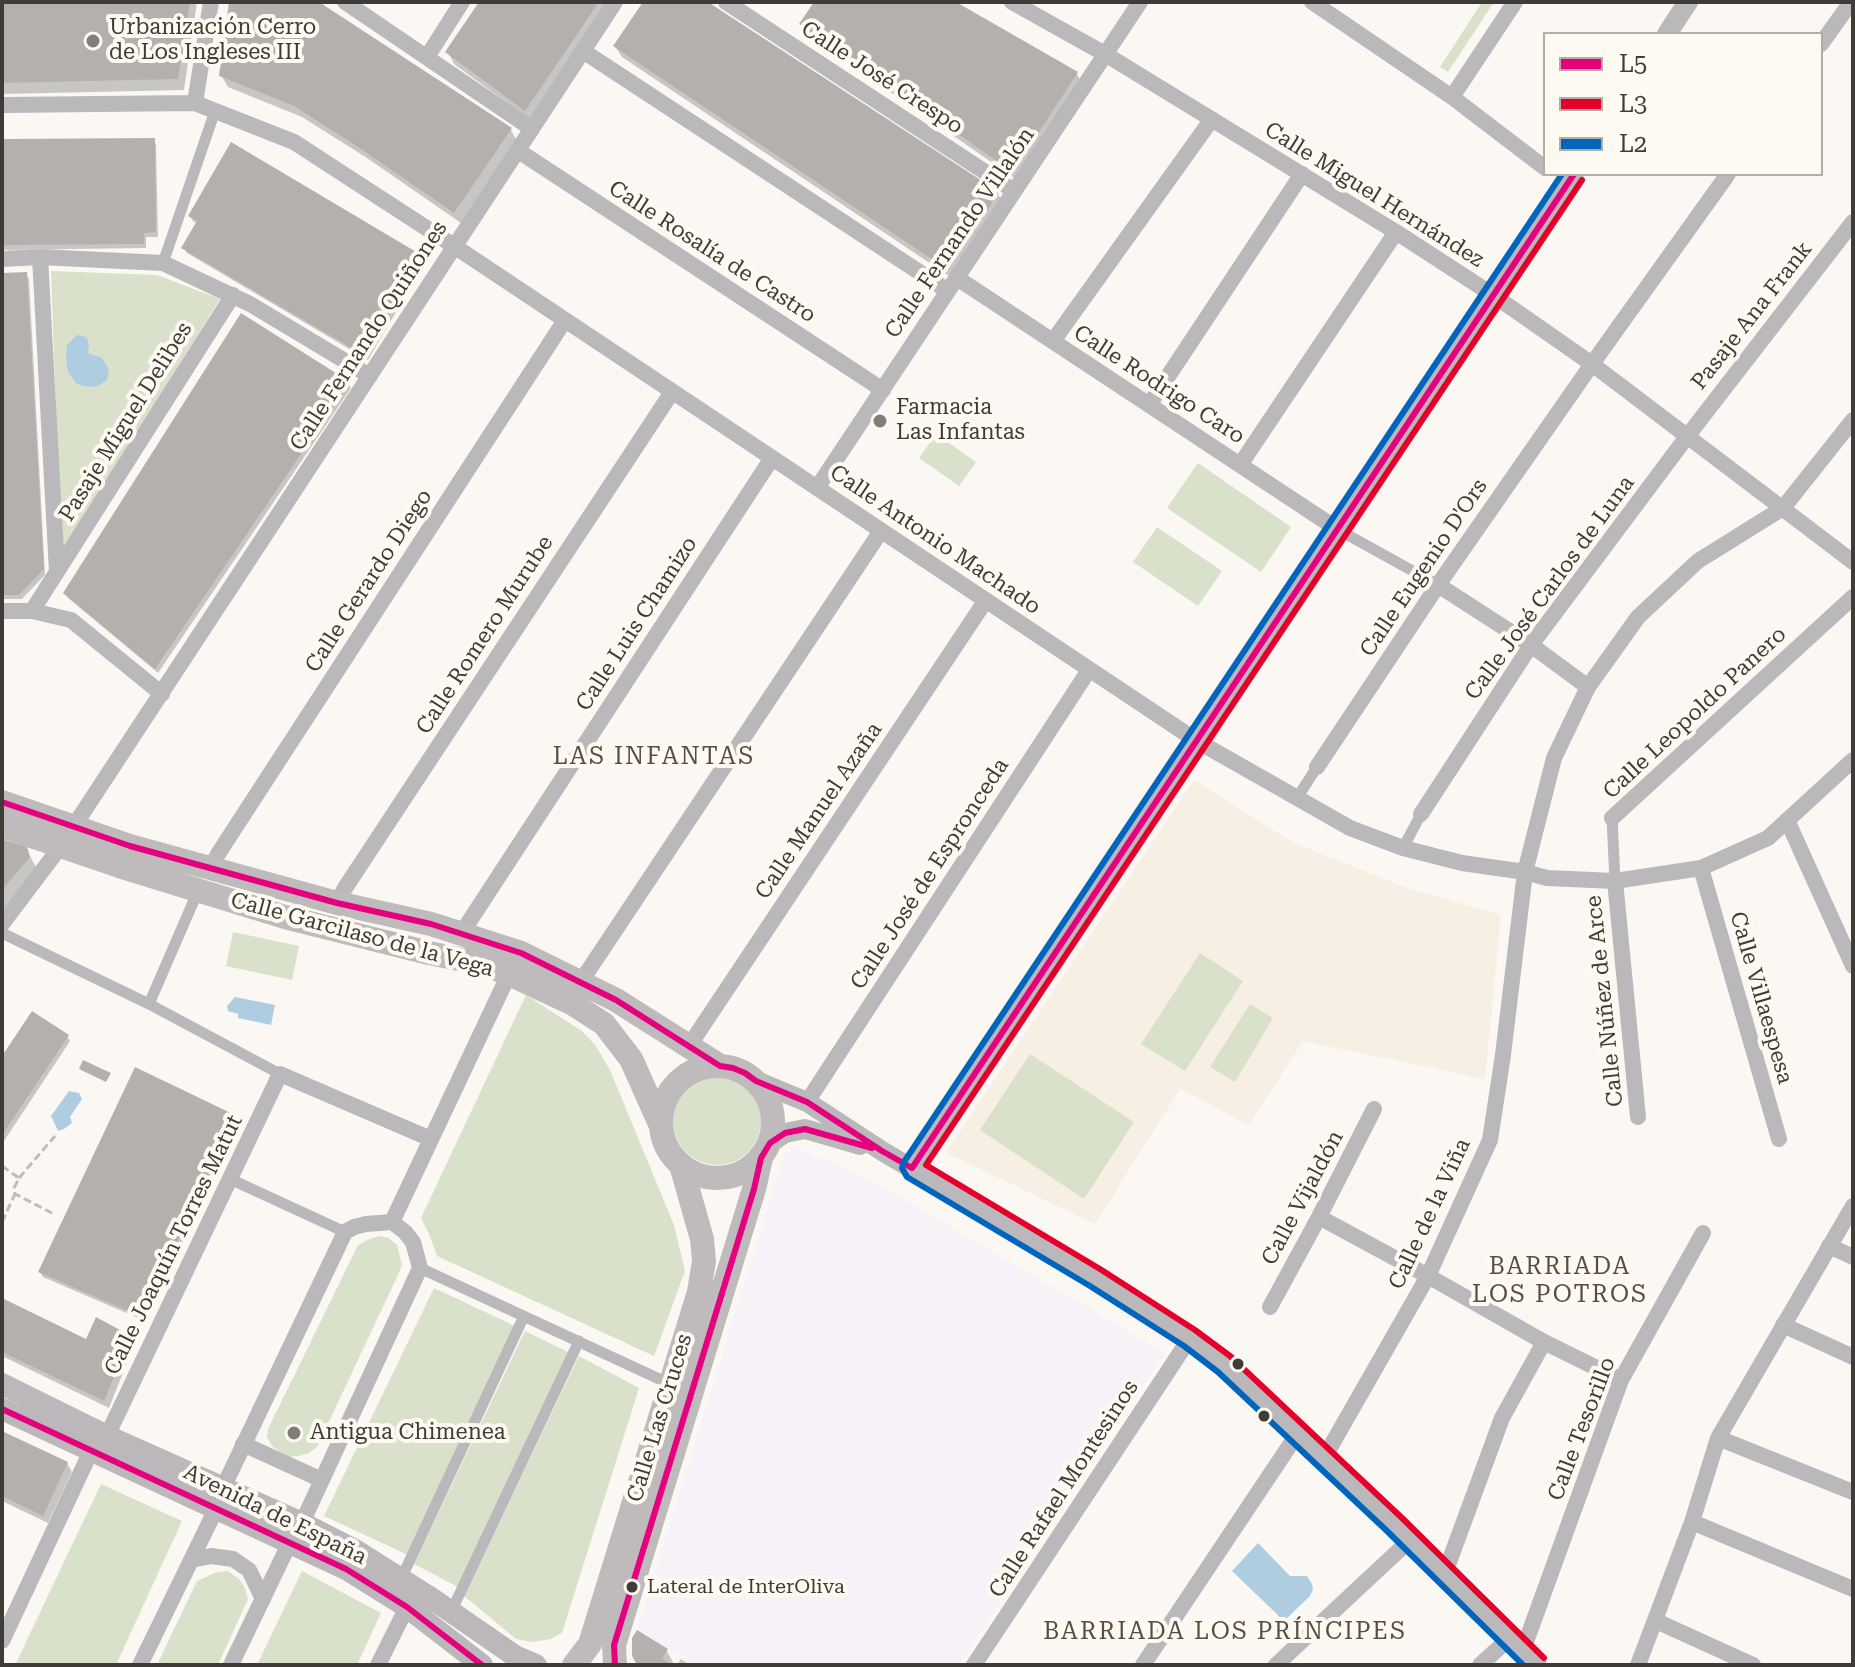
<!DOCTYPE html>
<meta charset="utf-8">
<style>
body{margin:0}
#map{position:relative;width:1855px;height:1667px;overflow:hidden;background:#fbf8f4;font-family:"Roboto Serif",serif}
canvas{display:block}
.frame{position:absolute;inset:0;border:4px solid #3f3c37;pointer-events:none}
.legend{position:absolute;left:1543px;top:32px;width:280px;height:144px;box-sizing:border-box;background:#fef9f1;border:2px solid #b2ada7;margin:0;padding:10px 14px;list-style:none;font-size:24px;color:#3f3c37}
.legend li{display:flex;align-items:center;gap:16px;height:40px}
.legend b{width:40px;border:2px solid #b2ada7}
</style>
<div id="map">
<canvas width="1855" height="1667"></canvas>
<div class="frame"></div>
<ul class="legend">
<li><b style="height:10px;background:#e5007d"></b>L5</li>
<li><b style="height:10px;background:#e4002b"></b>L3</li>
<li><b style="height:10px;background:#0065bd"></b>L2</li>
</ul>
</div>
<script>
const ctx = document.querySelector('canvas').getContext('2d');
ctx.lineJoin = 'round';
function fillPath(path, color) { ctx.fillStyle = color; ctx.fill(path, 'evenodd'); }
const shape = rows => new Path2D(rows.map(r => 'M' + r).join(''));
function trace(path, color, width, dash) { ctx.strokeStyle = color; ctx.lineWidth = width; ctx.lineCap = dash ? 'butt' : 'round'; ctx.setLineDash(dash || []); ctx.stroke(path); }
function write(font, color, halo, rows, align = 'center') {
  ctx.font = font + ' "Roboto Serif",serif'; ctx.lineWidth = 8; ctx.setLineDash([]); ctx.textBaseline = 'middle'; ctx.strokeStyle = halo; ctx.fillStyle = color; for (const [text, x, y, turn = 0] of rows) {
    ctx.save(); ctx.translate(x, y); ctx.rotate((+turn || 0) * Math.PI / 180); ctx.textAlign = isNaN(turn) ? turn : align; if (halo) ctx.strokeText(text, 0, 0); ctx.fillText(text, 0, 0); ctx.restore();
  }
}
fillPath(shape([
 [1194,780,1292,842,1410,889,1501,915,1485,1079,1303,1041,1249,1125,1180,1089,1095,1224,946,1153]
]), '#f7efe3');
fillPath(shape([
 [797,1148,873,1181,1165,1353,959,1665,693,1665,637,1630,785,1153]
]), '#f7f1f8');
fillPath(shape([
 [1482,2,1494,2,1448,72,1440,67],
 [51,271,157,275,220,299,61,556],
 [936,434,976,462,959,486,919,458],
 [1198,463,1291,527,1261,572,1167,508],
 [1157,527,1222,571,1198,606,1133,562],
 [233,932,299,946,292,980,226,966],
 [1200,953,1243,981,1185,1071,1141,1044],
 [526,995,582,1031,596,1046,610,1070,674,1225,685,1271,654,1356,437,1256,429,1234,421,1218],
 [1250,1004,1273,1018,1235,1082,1210,1067],
 [1030,1054,1134,1122,1084,1199,980,1130],
 '673 1121a44 44 0 1 1 88 0a44 44 0 1 1-88 0Z',
 [380,1236,389,1238,397,1245,402,1265,397,1277,317,1447,309,1453,299,1456,286,1457,272,1446,267,1437,268,1429,358,1245,372,1238],
 [434,1288,515,1326,408,1555,324,1516],
 [525,1331,568,1352,460,1588,414,1564],
 [579,1356,639,1388,562,1633,551,1639,532,1642,516,1639,464,1596],
 [101,1484,182,1521,116,1665,15,1665],
 [228,1571,239,1579,245,1588,248,1599,218,1665,157,1665,197,1581,217,1572],
 [302,1571,381,1613,357,1665,257,1665]
]), '#d9e1ca');
fillPath(shape([
 [77,335,86,337,89,344,88,353,102,358,109,370,107,380,98,386,88,387,77,384,68,372,66,358,67,345],
 [235,997,275,1005,271,1025,238,1018,238,1014,228,1011,227,1006],
 [69,1091,79,1093,82,1099,70,1117,72,1123,64,1129,58,1131,51,1116],
 [1258,1543,1290,1576,1307,1576,1312,1584,1313,1590,1309,1597,1284,1621,1232,1571]
]), '#afcde0');
fillPath(shape([
 [2,2,197,2,184,90,2,94],
 [231,2,315,2,511,130,517,141,461,223,367,158,302,117,228,87,221,75],
 [482,2,613,2,532,121,454,64,448,52],
 [645,2,704,2,998,194,1004,205,955,280,622,57,615,46],
 [817,2,952,2,1077,74,1083,85,1020,182,808,35,802,24],
 [153,140,156,145,158,237,146,237,146,248,2,250,2,141],
 [190,216,422,257,425,262,368,360,187,253,184,248,198,224,193,221],
 [26,274,29,279,45,575,22,599,2,599,2,275],
 [348,383,351,388,158,673,68,598,65,593],
 [2,841,26,849,36,867,2,919],
 [67,1036,70,1041,2,1144,2,1058],
 [236,1117,239,1122,145,1321,43,1277,40,1272],
 [2,1301,87,1342,130,1337,134,1345,109,1408,2,1356],
 [293,1430,299,1434,297,1439,291,1435],
 [2,1433,67,1463,72,1472,48,1523,2,1501],
 [666,1650,673,1662,671,1665,639,1665],
 [681,1659,690,1665,677,1665]
]), '#0003');
fillPath(shape([
 [2,2,190,2,178,79,2,83],
 [229,2,319,2,512,128,454,213,358,147,294,106,219,76],
 [479,2,599,2,525,111,445,52],
 [643,2,708,2,999,192,948,270,613,46],
 [814,2,956,2,1078,72,1013,172,799,24],
 [155,138,156,232,144,233,144,244,2,245,2,139],
 [231,142,423,256,365,356,181,248,197,221,188,216],
 [27,272,44,569,19,595,2,595,2,273],
 [241,313,350,382,155,669,63,593],
 [2,839,27,847,30,857,2,890],
 [32,1011,69,1035,2,1135,2,1056],
 [83,1060,111,1073,106,1082,79,1069],
 [135,1067,237,1116,142,1317,38,1272],
 [2,1298,86,1339,96,1317,131,1336,104,1401,2,1352],
 [2,1431,68,1462,43,1516,2,1496],
 [637,1630,668,1649,662,1659,673,1665,637,1665,632,1656,632,1638]
]), '#b3b0ad');
trace(shape([
 [2,1166,19,1178,14,1188,15,1194,52,1213],
 [19,1178,55,1136],
 [2,1222,15,1194]
]), '#bebcbc', 3, [8, 4]);
trace(shape([
 [163,263,215,111],
 [1337,529,1438,585],
 [1297,798,1317,767],
 [1612,818,1615,881],
 [1403,848,1421,814],
 [2,933,149,1004,280,1074],
 [149,1004,198,891],
 [230,1179,345,1232],
 [420,1268,670,1384],
 [401,1579,524,1316],
 [451,1612,579,1341]
]), '#bbb8bb', 11);
trace(shape([
 [345,2,532,129],
 [726,2,1014,191],
 [1012,2,1105,54,1396,232,1493,295,1592,364,1853,562],
 [1312,2,1452,97,1545,168],
 [1821,44,1851,2],
 [583,51,948,291],
 [427,57,462,2],
 [1452,97,1515,2],
 [195,103,211,2],
 [2,105,195,103,294,142,454,246,1197,741,1350,828,1403,848,1462,863,1525,872,1547,878,1615,881,1701,868,1768,838,1853,760],
 [517,150,883,390],
 [40,257,57,572],
 [2,259,40,257,163,263,250,304,370,376],
 [957,278,1337,529],
 [1053,341,1212,119],
 [1149,405,1302,174],
 [1240,465,1396,232],
 [817,488,1140,2],
 [1438,585,1531,645,1588,687],
 [2,611,32,611,71,620,162,694],
 [32,611,233,295],
 [1317,767,1438,585,1592,364,1728,174],
 [1421,814,1531,645,1686,438,1853,222],
 [1612,818,1853,597],
 [1787,820,1853,966],
 [74,826,615,2],
 [211,868,218,854,565,320],
 [1701,868,1779,1139],
 [1615,881,1638,1117],
 [337,903,345,888,672,392],
 [2,924,61,846],
 [461,934,772,458],
 [580,983,881,531],
 [689,1046,986,600],
 [807,1102,1089,670],
 [1319,1217,1428,1276,1544,1342,1621,1380],
 [392,1222,509,974],
 [1829,1246,1853,1257],
 [1270,1307,1319,1217,1374,1109],
 [1783,1325,1853,1357],
 [107,1436,280,1074,431,1139],
 [1718,1438,1853,1492],
 [243,1444,322,1480],
 [1324,1458,1428,1276,1490,1140,1503,1055,1525,872,1554,758,1588,687,1638,617,1698,561,1783,508,1853,420],
 [223,1488,345,1232,354,1227,366,1224,392,1222,405,1232,413,1242,420,1268,302,1523],
 [1692,1522,1853,1589],
 [191,1560,211,1556,233,1559,249,1570,263,1599],
 [1445,1573,1502,1418,1544,1342],
 [1656,1621,1753,1665],
 [2,1641,91,1451],
 [1523,1650,1621,1380,1703,1233],
 [140,1665,216,1509],
 [231,1665,290,1542],
 [378,1665,407,1607],
 [974,1665,1190,1338],
 [1143,1665,1298,1433],
 [1276,1665,1410,1540],
 [1480,1665,1510,1638],
 [1638,1665,1692,1522,1718,1438,1853,1206]
]), '#bbb8bb', 16);
trace(shape([
 [1667,34,1688,2],
 [756,1081,807,1102,882,1151,1095,1277,1190,1338,1224,1364,1298,1433,1445,1573,1537,1665],
 [770,1143,785,1133,805,1129,860,1145],
 [912,1168,1574,174]
]), '#bbb8bb', 20);
trace(shape([
 [2,1384,107,1436,302,1523,355,1550,431,1598,515,1656,536,1665],
 [2,1409,346,1569,407,1607,482,1665]
]), '#bbb7ba', 22);
trace(shape([
 [2,802,130,846,337,903,431,924,521,953,616,1000,720,1066],
 [2,826,122,867,285,917,429,953,484,964,509,974,573,1004,604,1024,631,1059,661,1126],
 '661 1122a56 56 0 1 1 112 0a56 56 0 1 1-112 0Z',
 [574,1665,590,1644,699,1292,704,1261,702,1239,681,1165],
 [615,1665,614,1645,754,1189,761,1158]
]), '#bfbbbd', 24);
trace(shape([
 [2,802,130,846,337,903,431,924,521,953,616,1000,720,1066,733,1068,745,1073,756,1081,807,1102,882,1151,912,1168,1574,174],
 [2,1409,346,1569,407,1607,482,1665],
 [615,1665,614,1645,754,1189,761,1158,770,1143,785,1133,805,1129,872,1148]
]), '#e5007d', 6);
trace(shape([
 [1544,1658,1401,1517,1230,1356,1195,1330,1100,1269,926,1165,1582,180]
]), '#e4002b', 6);
trace(shape([
 [1523,1665,1387,1531,1218,1372,1184,1346,1090,1286,907,1177,902,1168,904,1162,1562,174]
]), '#0065bd', 6);
for (const [x, y, r, color] of [
 [93,41,8,"#817e79"],
 [880,421,8,"#817e79"],
 [1238,1364,7,"#3f3c37"],
 [1264,1416,7,"#3f3c37"],
 [294,1433,8,"#817e79"],
 [632,1587,7,"#3f3c37"]
]) { const dot = new Path2D(); dot.arc(x, y, r, 0, 2 * Math.PI); ctx.fillStyle = color; ctx.fill(dot); trace(dot, '#fef9f1', 3); }
write('20px', '#3f3c37', '#fef9f1', [
 ["Lateral de InterOliva",647,1587]
], 'left');
write('22px', '#3f3c37', '#fef9f1', [
 ["Urbanización Cerro",109,28],
 ["de Los Ingleses III",109,53],
 ["Farmacia",896,408],
 ["Las Infantas",896,433],
 ["Antigua Chimenea",310,1433]
], 'left');
write('22px', '#3f3c37', '#fef9f1', [
 ["Calle José Crespo",882,78,33],
 ["Calle Miguel Hernández",1374,195,32],
 ["Calle Fernando Villalón",960,233,-56],
 ["Calle Rosalía de Castro",712,252,33],
 ["Pasaje Ana Frank",1752,316,-52],
 ["Calle Fernando Quiñones",369,336,-57],
 ["Calle Rodrigo Caro",1159,385,33],
 ["Pasaje Miguel Delibes",126,422,-58],
 ["Calle Antonio Machado",935,540,34],
 ["Calle Eugenio D'Ors",1424,568,-56],
 ["Calle Gerardo Diego",369,581,-57],
 ["Calle José Carlos de Luna",1550,588,-54],
 ["Calle Luis Chamizo",637,624,-57],
 ["Calle Romero Murube",485,635,-57],
 ["Calle Leopoldo Panero",1695,713,-43],
 ["Calle Manuel Azaña",819,811,-56],
 ["Calle José de Espronceda",930,874,-57],
 ["Calle Garcilaso de la Vega",362,935,15],
 ["Calle Villaespesa",1761,998,74],
 ["Calle Núñez de Arce",1605,1001,-96],
 ["Calle Vijaldón",1303,1198,-62],
 ["Calle de la Viña",1430,1214,-65],
 ["Calle Joaquín Torres Matut",174,1245,-64],
 ["Calle Las Cruces",660,1418,-73],
 ["Calle Tesorillo",1582,1429,-69],
 ["Calle Rafael Montesinos",1064,1489,-57],
 ["Avenida de España",275,1515,26]
]);
ctx.letterSpacing = '2px';
write('24px', '#554e44', '#fef9f1', [
 ["LAS INFANTAS",654,757],
 ["BARRIADA",1560,1267],
 ["LOS POTROS",1560,1295],
 ["BARRIADA LOS PRÍNCIPES",1225,1632]
]);
ctx.letterSpacing = '0px';
</script>
